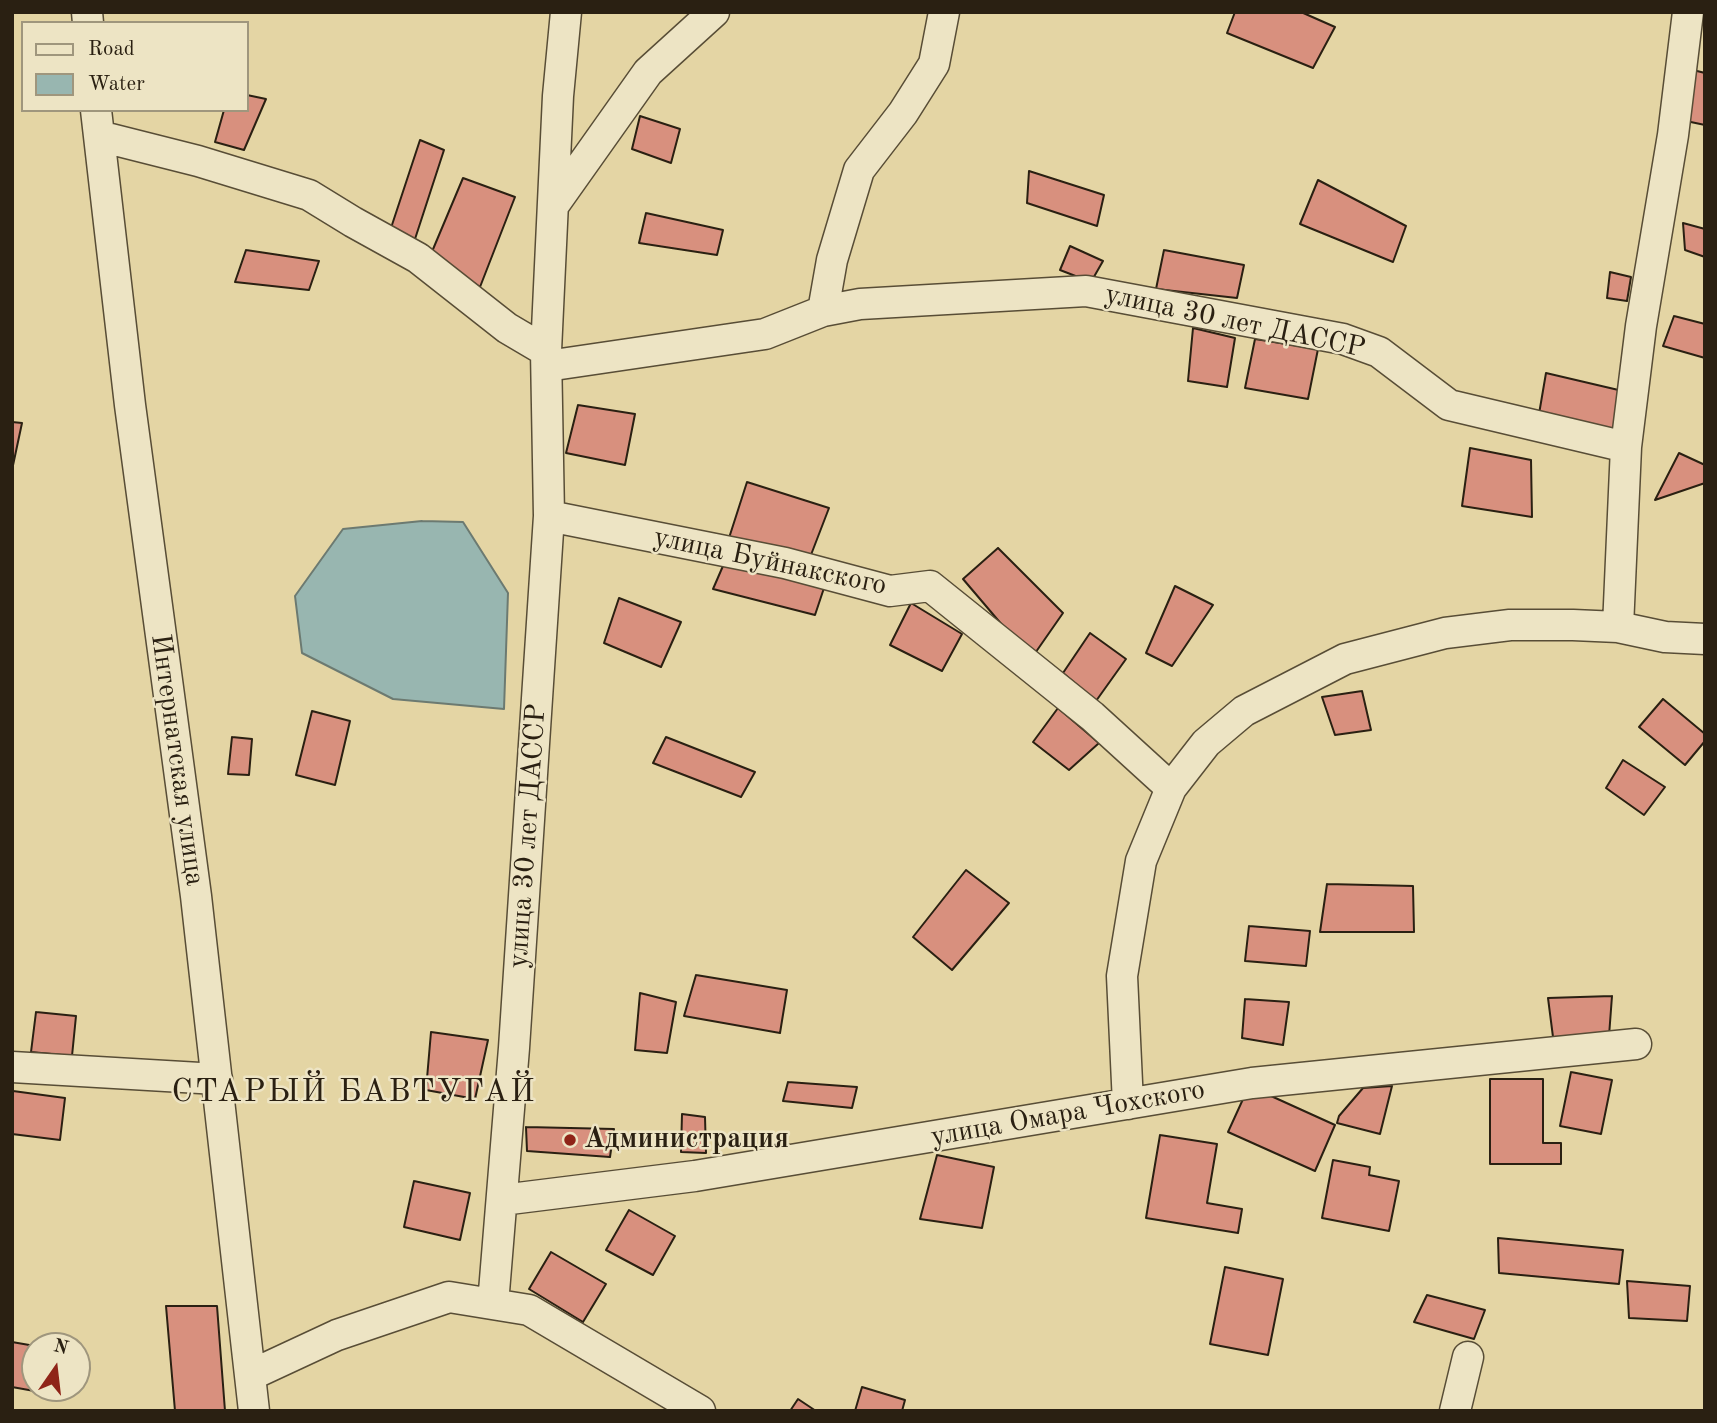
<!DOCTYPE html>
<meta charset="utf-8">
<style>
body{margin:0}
#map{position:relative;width:1717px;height:1423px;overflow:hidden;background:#e4d5a4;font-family:"Old Standard TT",serif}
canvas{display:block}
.frame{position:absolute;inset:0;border:14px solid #2a2012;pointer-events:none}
.legend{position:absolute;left:21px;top:21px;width:228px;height:91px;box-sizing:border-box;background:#ede4c4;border:2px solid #9f967d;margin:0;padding:9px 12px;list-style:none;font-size:21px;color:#2a2012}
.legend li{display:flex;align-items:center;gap:14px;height:35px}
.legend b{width:35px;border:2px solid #9f967d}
.north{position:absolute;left:21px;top:1332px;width:70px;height:70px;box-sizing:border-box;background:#ede4c4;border:2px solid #9f967d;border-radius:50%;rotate:14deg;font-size:19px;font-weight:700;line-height:28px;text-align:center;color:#2a2012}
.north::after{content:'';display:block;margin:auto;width:24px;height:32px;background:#8f2418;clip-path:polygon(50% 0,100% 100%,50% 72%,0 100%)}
</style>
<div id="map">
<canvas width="1717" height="1423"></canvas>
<div class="frame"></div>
<ul class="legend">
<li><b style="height:9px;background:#ede4c4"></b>Road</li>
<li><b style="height:19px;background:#98b6b0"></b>Water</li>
</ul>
<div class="north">N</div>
</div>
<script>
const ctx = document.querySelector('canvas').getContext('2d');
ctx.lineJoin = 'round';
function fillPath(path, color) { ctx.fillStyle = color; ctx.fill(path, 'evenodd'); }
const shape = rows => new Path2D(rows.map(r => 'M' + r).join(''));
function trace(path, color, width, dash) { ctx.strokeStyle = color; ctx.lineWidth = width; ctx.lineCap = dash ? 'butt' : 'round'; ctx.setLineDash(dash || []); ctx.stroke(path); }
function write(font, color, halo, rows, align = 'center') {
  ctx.font = font + ' "Old Standard TT",serif'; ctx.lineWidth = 5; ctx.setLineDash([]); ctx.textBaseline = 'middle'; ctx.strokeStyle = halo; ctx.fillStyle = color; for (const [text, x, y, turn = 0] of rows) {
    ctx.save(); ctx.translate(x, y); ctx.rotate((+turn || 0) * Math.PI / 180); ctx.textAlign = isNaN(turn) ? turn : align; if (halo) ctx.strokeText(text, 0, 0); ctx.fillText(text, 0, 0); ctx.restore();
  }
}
const water = shape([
 [422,521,463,522,508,593,504,709,393,699,302,653,295,596,343,529,422,521]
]);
fillPath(water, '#98b6b0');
trace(water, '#6c7a71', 2);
const building = shape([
 [1235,12,1301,12,1335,27,1313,68,1227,33,1235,12],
 [1693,70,1705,73,1705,125,1686,121,1693,70],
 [247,95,266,99,244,150,215,142,224,110,247,110,247,95],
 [640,116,680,129,671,163,632,149,640,116],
 [420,140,444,150,415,239,389,234,420,140],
 [1029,171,1104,195,1097,226,1027,203,1029,171],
 [463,178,515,197,480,287,431,254,463,178],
 [1318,180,1406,226,1393,262,1300,224,1318,180],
 [646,213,723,230,717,255,639,243,646,213],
 [1683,223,1705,229,1705,257,1685,250,1683,223],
 [1070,246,1103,261,1091,282,1060,270,1070,246],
 [246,250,319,261,309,290,235,282,246,250],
 [1164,250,1244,265,1237,298,1156,289,1164,250],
 [1610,272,1631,277,1627,301,1607,298,1610,272],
 [1674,316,1705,324,1705,358,1663,346,1674,316],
 [1193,328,1235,338,1227,387,1188,381,1193,328],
 [1255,339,1318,349,1308,399,1245,388,1255,339],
 [1546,373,1627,392,1618,436,1539,414,1546,373],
 [578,405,635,414,625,465,566,453,578,405],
 [12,422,22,423,12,470,12,422],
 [1470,448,1531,460,1532,517,1462,506,1470,448],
 [1679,453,1705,465,1705,483,1655,500,1679,453],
 [747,482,829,508,809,560,729,538,747,482],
 [998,548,1063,613,1031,659,963,579,998,548],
 [726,559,825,585,815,615,713,589,726,559],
 [1175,586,1213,605,1172,666,1146,653,1175,586],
 [619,598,681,622,661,667,604,643,619,598],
 [911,603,962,634,942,671,890,645,911,603],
 [1090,633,1126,659,1096,701,1063,673,1090,633],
 [1362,691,1371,730,1335,735,1322,697,1362,691],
 [1663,699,1705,734,1705,741,1685,765,1639,727,1663,699],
 [1058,708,1099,743,1069,770,1033,742,1058,708],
 [312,711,350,721,335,785,296,775,312,711],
 [232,737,252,739,249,775,228,774,232,737],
 [666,737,755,772,741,797,653,763,666,737],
 [1623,760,1665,787,1644,815,1606,788,1623,760],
 [966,870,1009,903,952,970,913,937,966,870],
 [1327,884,1413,886,1414,932,1320,932,1327,884],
 [1249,926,1310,931,1306,966,1245,961,1249,926],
 [696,975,787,990,780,1033,684,1016,696,975],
 [640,993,676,1002,667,1053,635,1050,640,993],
 [1612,996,1609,1036,1553,1037,1548,998,1612,996],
 [1245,999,1289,1002,1283,1045,1242,1038,1245,999],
 [36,1012,76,1016,72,1056,31,1052,36,1012],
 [431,1032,488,1040,475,1099,426,1090,431,1032],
 [1571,1072,1612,1080,1601,1134,1560,1126,1571,1072],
 [1490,1079,1543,1079,1543,1143,1561,1143,1561,1164,1490,1164,1490,1079],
 [788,1082,857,1087,852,1108,783,1101,788,1082],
 [1249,1086,1335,1125,1315,1171,1228,1132,1249,1086],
 [1392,1086,1380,1134,1337,1123,1339,1116,1363,1088,1392,1086],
 [13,1091,65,1098,60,1140,12,1134,13,1091],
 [682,1114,705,1117,706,1153,681,1152,682,1114],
 [526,1127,614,1129,610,1157,527,1151,526,1127],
 [1160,1135,1217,1144,1207,1203,1242,1209,1238,1233,1146,1218,1160,1135],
 [937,1155,994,1167,982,1228,920,1219,937,1155],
 [1333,1160,1370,1167,1369,1175,1399,1181,1389,1231,1322,1218,1333,1160],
 [414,1181,470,1193,460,1240,404,1227,414,1181],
 [629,1210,675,1236,653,1275,606,1250,629,1210],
 [1498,1238,1623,1250,1619,1284,1499,1273,1498,1238],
 [551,1252,606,1284,583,1322,529,1289,551,1252],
 [1225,1267,1283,1279,1268,1355,1210,1344,1225,1267],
 [1627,1281,1690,1286,1687,1321,1629,1318,1627,1281],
 [1427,1295,1485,1310,1474,1339,1414,1322,1427,1295],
 [166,1306,217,1306,225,1411,175,1411,166,1306],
 [12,1342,35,1346,35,1388,52,1388,51,1394,12,1387,12,1342],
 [862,1387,905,1400,902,1411,855,1411,862,1387],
 [798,1399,816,1411,790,1411,798,1399]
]);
fillPath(building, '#d8907e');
trace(building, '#2a2012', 2);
const minor = shape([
 [87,12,88,23],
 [96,110,130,405,196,896,254,1411],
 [99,136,198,161,309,195,353,222,418,258,507,328,546,351],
 [553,206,648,72,714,12],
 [823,311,832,260,859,170,903,113,934,64,944,12],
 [547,366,765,334,823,311,860,304,1086,291,1343,339,1379,352,1449,405,1626,447],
 [549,516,785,563,890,591,930,586,1092,716,1171,788],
 [1618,627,1626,447,1641,326,1673,135,1688,12],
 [12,1067,217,1079],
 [1128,1104,1122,976,1141,861,1171,788,1206,743,1244,711,1345,659,1445,633,1510,625,1573,625,1618,627,1665,637,1705,639],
 [502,1200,695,1176,1252,1083,1636,1044],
 [493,1304,514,1048,549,516,546,351,558,96,566,12],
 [251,1375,337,1335,449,1297,529,1310,700,1411],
 [1455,1411,1468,1357]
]);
trace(minor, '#584d36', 33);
trace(minor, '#ede4c4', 30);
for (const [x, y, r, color] of [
 [570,1140,7,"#8f2418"]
]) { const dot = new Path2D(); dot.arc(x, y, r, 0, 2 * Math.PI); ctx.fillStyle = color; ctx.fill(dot); trace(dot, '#ede4c4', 2.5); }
write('28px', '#2a2012', '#ede4c4', [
 ["улица 30 лет ДАССР",1235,322,12],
 ["улица Буйнакского",770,562,12],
 ["Интернатская улица",177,760,82],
 ["улица 30 лет ДАССР",528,836,-86],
 ["улица Омара Чохского",1068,1114,-10]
]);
write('bold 28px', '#2a2012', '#ede4c4', [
 ["Администрация",584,1140]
], 'left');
ctx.letterSpacing = '2px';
write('32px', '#2a2012', '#ede4c4', [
 ["СТАРЫЙ БАВТУГАЙ",354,1093]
]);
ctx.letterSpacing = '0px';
</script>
